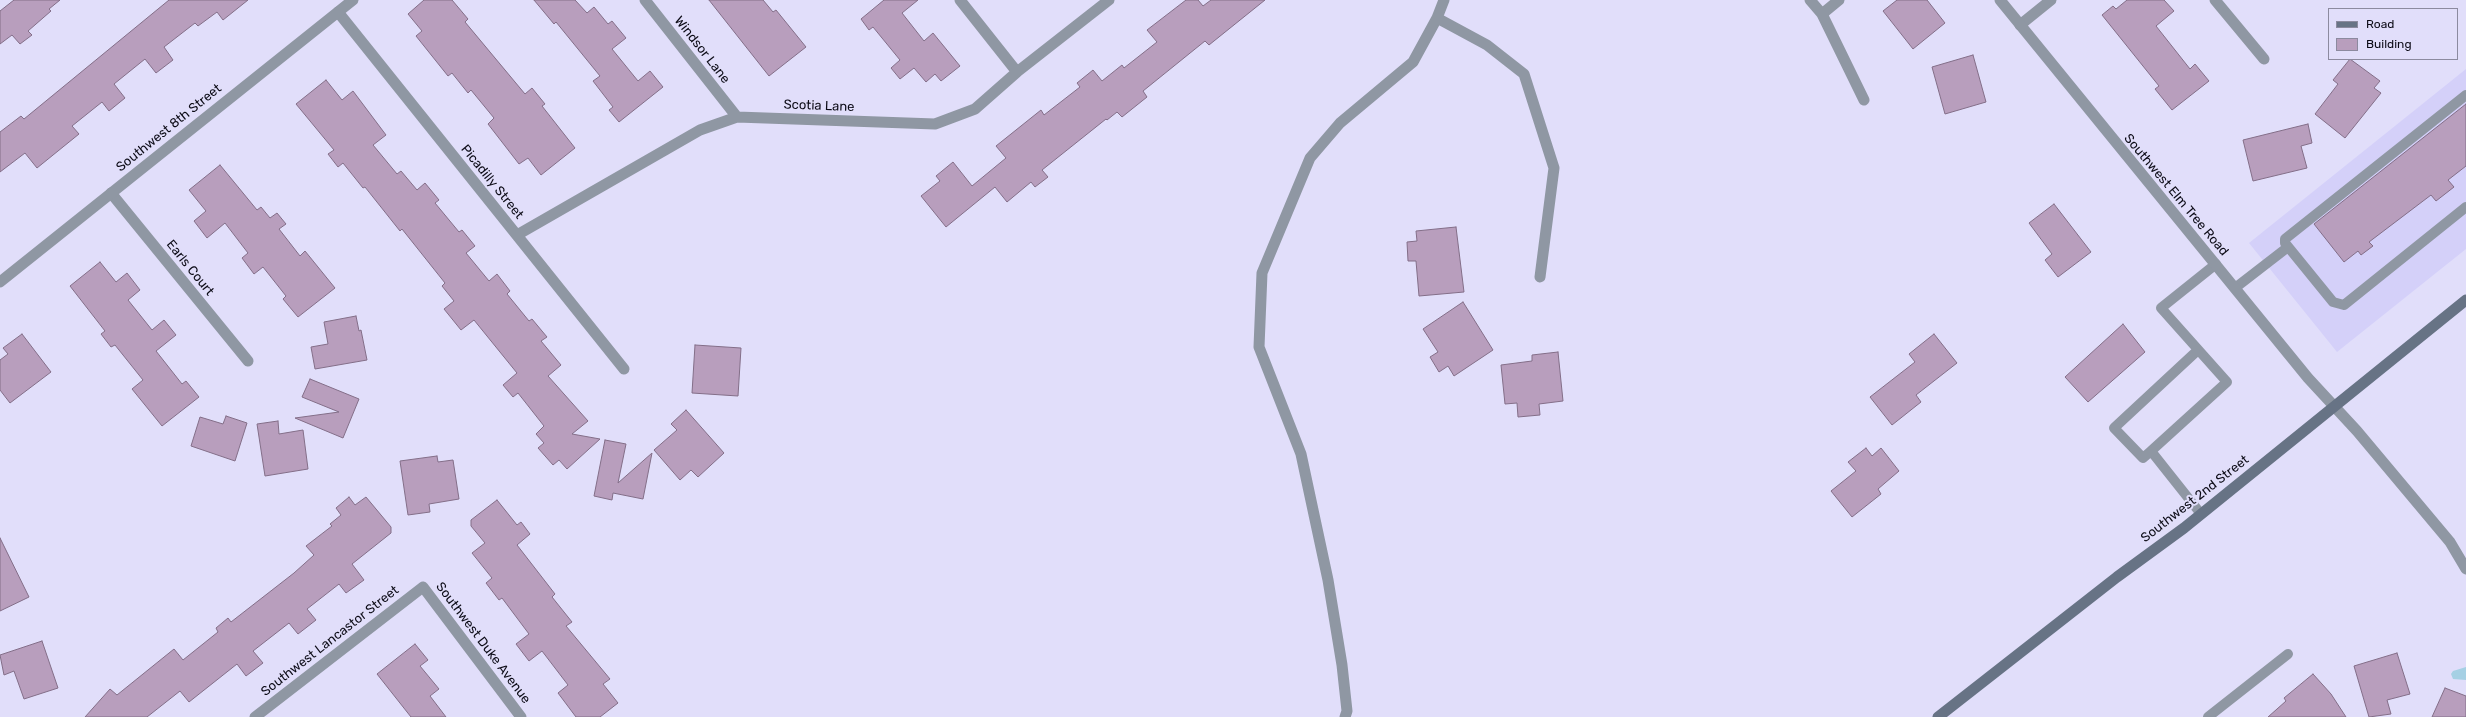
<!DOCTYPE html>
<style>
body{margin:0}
#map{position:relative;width:2466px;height:717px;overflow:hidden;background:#e1defa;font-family:Rubik,sans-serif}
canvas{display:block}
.legend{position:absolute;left:2328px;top:8px;width:130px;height:52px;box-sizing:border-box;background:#e1defa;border:1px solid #8c8a9f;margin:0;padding:5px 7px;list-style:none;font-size:12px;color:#0c0b16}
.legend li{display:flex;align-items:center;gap:8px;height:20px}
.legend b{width:20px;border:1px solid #8c8a9f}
</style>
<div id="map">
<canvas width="2466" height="717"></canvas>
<ul class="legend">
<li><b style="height:5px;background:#677385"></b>Road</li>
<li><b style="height:11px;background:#b89ebd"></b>Building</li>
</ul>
</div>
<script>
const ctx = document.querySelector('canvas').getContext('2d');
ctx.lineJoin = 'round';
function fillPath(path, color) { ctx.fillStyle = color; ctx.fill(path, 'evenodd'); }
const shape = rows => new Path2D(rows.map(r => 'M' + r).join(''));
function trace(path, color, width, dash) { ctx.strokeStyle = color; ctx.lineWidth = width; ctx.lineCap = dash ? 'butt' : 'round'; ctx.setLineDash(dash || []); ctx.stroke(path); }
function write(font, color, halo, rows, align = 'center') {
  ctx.font = font + ' Rubik,sans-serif'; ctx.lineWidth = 4; ctx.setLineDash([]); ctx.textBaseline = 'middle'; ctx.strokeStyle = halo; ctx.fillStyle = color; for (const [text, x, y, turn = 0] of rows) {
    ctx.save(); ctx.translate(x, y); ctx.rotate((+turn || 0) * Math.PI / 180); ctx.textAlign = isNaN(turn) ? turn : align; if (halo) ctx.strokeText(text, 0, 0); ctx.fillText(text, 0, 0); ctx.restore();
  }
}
fillPath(shape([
 [2466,69,2466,249,2337,352,2249,243]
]), '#d4d0f9');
fillPath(shape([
 [2466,667,2466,680,2453,679,2451,674,2453,671]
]), '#a5d0e4');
const building = shape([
 [14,0,60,0,49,9,51,11,28,31,32,35,20,44,12,35,0,44,0,11,14,0],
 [169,0,248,0,223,20,217,12,198,26,195,23,164,47,173,60,156,73,145,59,114,84,125,98,109,111,102,102,72,126,79,134,37,168,25,153,0,172,0,132,21,116,24,119,169,0],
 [424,0,452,0,468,19,465,22,525,94,532,88,545,104,542,106,575,148,541,175,528,158,519,164,488,124,494,118,471,90,468,93,452,73,448,76,416,36,422,31,408,14,424,0],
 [534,0,575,0,587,13,594,7,608,24,612,21,626,38,612,49,638,81,650,71,663,87,619,122,609,110,613,107,593,81,600,76,556,22,554,24,534,0],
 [709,0,763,0,773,12,776,10,806,47,769,76,709,0],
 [884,0,918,0,902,13,924,41,933,33,960,66,941,81,935,74,926,82,914,68,900,79,891,68,900,60,873,27,869,30,861,19,884,0],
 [1186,0,1198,0,1203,6,1211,0,1265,0,1209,45,1205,41,1143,91,1147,97,1122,117,1117,112,1107,120,1106,119,1042,170,1048,177,1035,187,1031,182,1007,202,995,187,946,227,921,196,940,181,936,176,953,162,972,186,1006,158,996,146,1041,110,1044,115,1080,87,1077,83,1093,70,1102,81,1122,65,1124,68,1157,42,1147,30,1186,0],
 [1897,0,1927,0,1945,23,1913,49,1883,11,1897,0],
 [2127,0,2164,0,2174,11,2156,26,2190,69,2195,64,2209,81,2172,110,2155,89,2159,86,2102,15,2113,6,2116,9,2127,0],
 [1973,55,1986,102,1945,114,1932,67,1973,55],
 [2350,59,2380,81,2374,88,2381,93,2345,138,2315,114,2338,84,2333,80,2350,59],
 [326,80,342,100,353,91,386,135,373,145,397,174,401,171,417,190,425,183,439,200,435,203,459,232,462,230,475,246,466,253,489,281,497,274,510,291,507,294,529,321,532,319,547,337,541,341,561,365,548,376,588,421,572,434,600,439,567,469,559,460,553,465,538,448,544,443,536,434,544,426,518,393,513,397,503,385,517,373,474,320,461,330,444,309,454,301,442,286,445,283,402,229,400,231,365,187,363,188,343,163,338,167,328,154,334,150,296,104,326,80],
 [2466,104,2466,166,2448,180,2454,187,2436,201,2431,195,2369,242,2373,246,2361,255,2358,251,2344,262,2314,224,2466,104],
 [2308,124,2312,143,2301,146,2307,168,2253,181,2243,140,2308,124],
 [220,165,257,210,261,207,270,218,277,213,286,224,279,229,300,256,305,251,335,288,298,317,283,299,286,296,263,267,254,274,242,258,248,253,225,223,207,238,194,221,206,211,189,190,220,165],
 [2054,204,2091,252,2058,277,2045,260,2052,254,2029,223,2054,204],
 [1456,227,1464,292,1419,296,1416,261,1408,261,1407,242,1417,241,1416,231,1456,227],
 [100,262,116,282,127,273,140,290,128,300,152,330,164,320,176,335,156,351,182,384,186,381,199,397,162,426,132,389,143,380,115,345,111,347,101,334,105,331,70,286,100,262],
 [1463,302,1493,350,1454,376,1448,366,1439,372,1430,357,1438,352,1423,329,1463,302],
 [356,316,359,331,361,330,367,360,315,369,311,347,328,344,324,322,356,316],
 [2123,324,2145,352,2088,402,2065,377,2123,324],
 [22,334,51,372,10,403,0,390,0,360,8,354,3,348,22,334],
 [1934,334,1957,363,1916,395,1921,402,1892,425,1870,397,1915,362,1909,354,1934,334],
 [695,345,741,348,738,396,692,393,695,345],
 [1558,352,1563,401,1539,404,1540,415,1518,417,1517,403,1505,404,1501,365,1532,361,1532,355,1558,352],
 [310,379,359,399,343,438,295,418,339,412,302,397,310,379],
 [686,410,724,453,698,477,691,470,680,480,654,450,677,430,671,424,686,410],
 [226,416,247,423,235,461,191,446,200,417,223,424,226,416],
 [278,421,279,434,303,430,308,469,265,476,257,424,278,421],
 [605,440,626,444,618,483,652,453,643,499,613,493,612,500,594,496,605,440],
 [1866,448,1872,456,1881,448,1899,471,1878,489,1881,494,1852,517,1831,491,1856,471,1848,462,1866,448],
 [437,456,438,462,453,460,459,499,429,504,430,512,408,515,400,461,437,456],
 [349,497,355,505,366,497,391,527,391,533,352,564,364,580,346,593,339,584,307,609,316,620,298,634,289,623,253,651,263,663,246,676,237,664,189,702,180,691,147,717,85,717,110,689,117,695,174,649,183,660,218,632,216,628,228,618,231,622,294,573,314,555,306,546,332,526,330,524,341,515,336,508,349,497],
 [497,500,517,525,521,522,530,534,517,545,555,594,552,597,572,622,566,626,610,679,603,684,618,703,600,717,576,717,558,693,568,685,542,651,529,661,516,644,529,634,502,598,499,600,486,583,492,578,472,553,485,543,471,526,471,520,497,500],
 [0,538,29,597,0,611,0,538],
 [42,641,58,688,24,699,14,671,4,675,0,655,42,641],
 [415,644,428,660,420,666,439,689,430,696,446,717,411,717,377,674,415,644],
 [2397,653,2410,694,2387,700,2391,714,2369,717,2354,666,2397,653],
 [2313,674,2331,694,2346,717,2268,717,2286,701,2284,698,2313,674],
 [2445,688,2466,696,2466,717,2432,717,2445,688]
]);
fillPath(building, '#b89ebd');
trace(building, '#836e88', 1);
trace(shape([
 [2466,95,2285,239,2285,243,2333,302,2344,305,2466,207],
 [2235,288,2288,247],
 [2151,451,2143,458,2114,428,2198,350],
 [2201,514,2151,451,2227,382,2161,308,2216,264],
 [2208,717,2288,654]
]), '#8f97a3', 10);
trace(shape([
 [645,0,737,117],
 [960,0,1017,72],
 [1810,0,1822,14,1864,100],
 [2215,0,2264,59],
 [338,12,624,369],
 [1822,14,1839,0],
 [1437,18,1487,45,1524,74,1554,168,1540,277],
 [2020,25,2051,0],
 [111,193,248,361],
 [517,235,700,130,737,117,935,124,975,109,1017,72,1109,0],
 [255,717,423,587,521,717],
 [1345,717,1347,711,1342,665,1328,580,1301,454,1259,347,1262,273,1310,158,1340,123,1413,62,1437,18,1444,0]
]), '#8f97a3', 11);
trace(shape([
 [2000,0,2308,378,2357,431,2450,542,2466,569],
 [0,282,353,0]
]), '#8f97a3', 11);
trace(shape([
 [1938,717,2117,577,2184,528,2466,300]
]), '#677385', 11);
write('13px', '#0c0b16', '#e1defa', [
 ["Windsor Lane",702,50,52],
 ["Scotia Lane",819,106,2],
 ["Southwest 8th Street",169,128,-39],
 ["Picadilly Street",492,182,51],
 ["Southwest Elm Tree Road",2176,195,50],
 ["Earls Court",190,268,51],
 ["Southwest 2nd Street",2195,499,-38],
 ["Southwest Lancastor Street",330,641,-38],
 ["Southwest Duke Avenue",483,643,53]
]);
</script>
